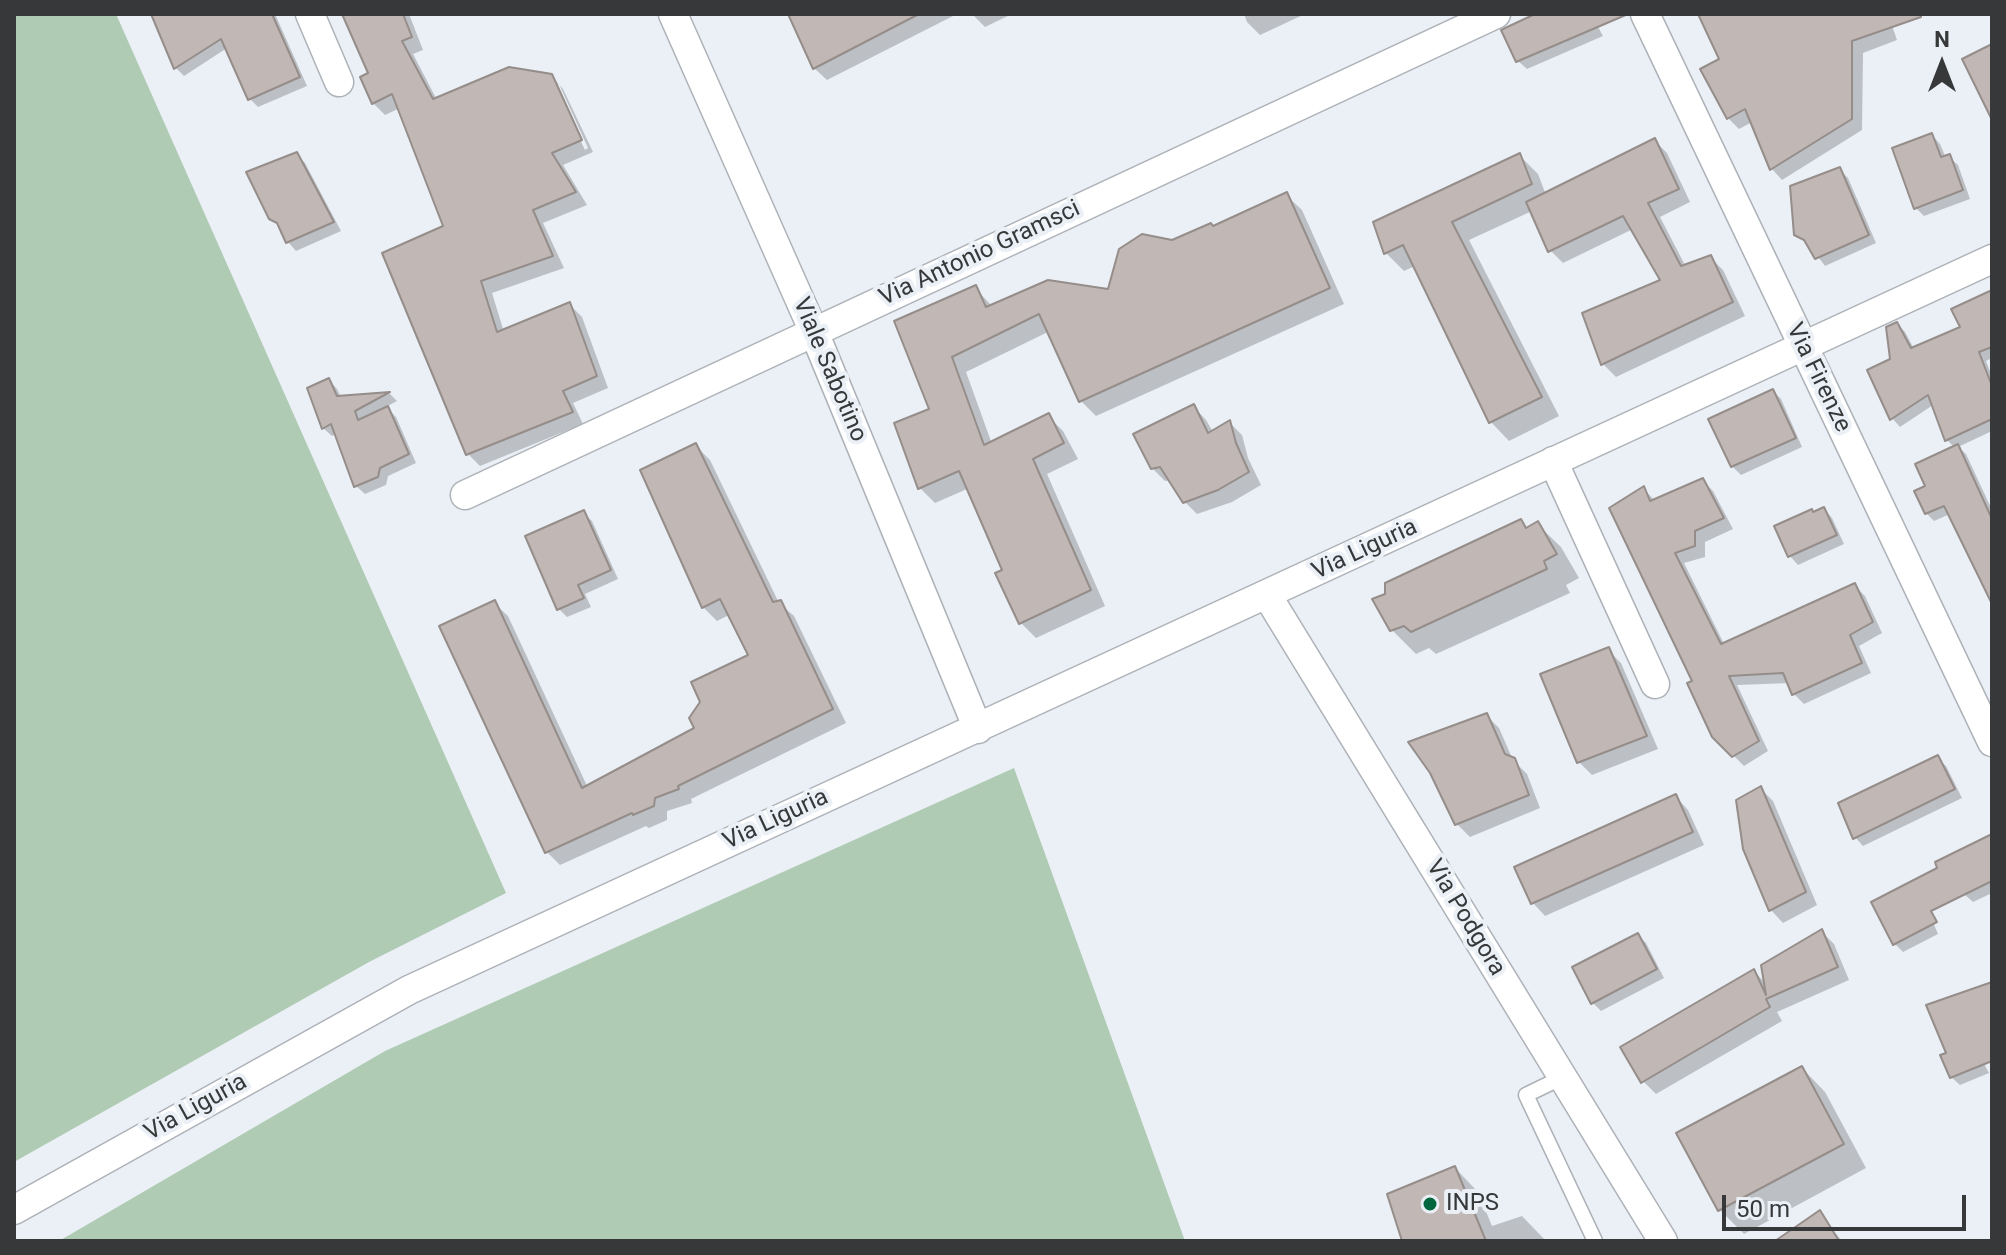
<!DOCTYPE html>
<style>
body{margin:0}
#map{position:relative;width:2006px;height:1255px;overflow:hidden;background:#ebf0f6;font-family:Roboto,sans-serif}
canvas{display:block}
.frame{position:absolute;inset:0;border:16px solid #36383a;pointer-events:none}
.north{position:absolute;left:1902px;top:24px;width:80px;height:80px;-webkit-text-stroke:6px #ebf0f6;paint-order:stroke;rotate:0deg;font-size:22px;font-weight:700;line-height:32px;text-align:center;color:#36383a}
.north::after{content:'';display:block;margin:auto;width:28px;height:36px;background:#36383a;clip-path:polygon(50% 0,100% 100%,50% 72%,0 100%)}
.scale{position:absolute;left:1722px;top:1195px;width:244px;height:36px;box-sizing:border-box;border:4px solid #36383a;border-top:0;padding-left:10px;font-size:24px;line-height:28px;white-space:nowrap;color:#36383a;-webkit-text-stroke:6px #ebf0f6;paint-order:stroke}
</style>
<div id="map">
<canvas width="2006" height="1255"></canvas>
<div class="frame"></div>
<div class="north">N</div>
<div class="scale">50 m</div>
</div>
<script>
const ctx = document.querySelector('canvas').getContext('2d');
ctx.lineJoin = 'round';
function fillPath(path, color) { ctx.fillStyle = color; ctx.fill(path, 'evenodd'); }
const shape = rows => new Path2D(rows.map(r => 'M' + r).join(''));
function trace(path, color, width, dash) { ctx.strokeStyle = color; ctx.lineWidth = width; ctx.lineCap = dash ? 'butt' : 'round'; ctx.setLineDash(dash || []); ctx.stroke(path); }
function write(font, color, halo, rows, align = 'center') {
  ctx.font = font + ' Roboto,sans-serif'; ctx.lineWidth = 8; ctx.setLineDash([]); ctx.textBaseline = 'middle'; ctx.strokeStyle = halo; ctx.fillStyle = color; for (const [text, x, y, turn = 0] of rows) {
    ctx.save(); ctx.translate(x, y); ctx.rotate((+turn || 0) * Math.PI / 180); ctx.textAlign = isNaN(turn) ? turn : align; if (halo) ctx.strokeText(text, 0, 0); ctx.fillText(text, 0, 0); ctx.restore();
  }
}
fillPath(shape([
 [14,14,116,14,506,893,369,962,14,1162],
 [1014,768,1185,1241,59,1241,385,1051]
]), '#b0cbb4');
fillPath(shape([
 [153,14,275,14,307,86,258,107,250,99,227,48,184,76,176,68],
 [345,14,409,14,423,50,413,54,437,100,551,76,563,89,593,152,563,165,587,205,543,223,564,268,492,293,504,332,570,305,582,317,608,388,573,403,583,424,480,466,468,454,385,254,446,227,400,108,385,115,373,103,370,74],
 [554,84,559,84,588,148,585,150],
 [791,14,957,14,827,80,814,68],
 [972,14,1012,14,985,27],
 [1244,14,1305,14,1260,35,1247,22],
 [1540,14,1591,14,1603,36,1527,69,1518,61],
 [1701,14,1888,14,1897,40,1863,53,1862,130,1782,180,1772,169,1752,122,1739,129,1728,118,1722,60],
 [1932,135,1940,144,1946,158,1949,157,1958,165,1970,199,1924,216,1916,208],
 [1655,141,1667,153,1690,202,1660,217,1686,267,1710,257,1723,270,1745,316,1616,377,1603,364,1585,314,1663,281,1633,229,1563,263,1550,250,1532,211,1469,240,1559,416,1509,441,1491,422,1415,266,1404,271,1386,253,1520,156,1538,174,1546,195],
 [297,155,305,163,341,231,296,251,288,242,281,228,271,218],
 [1840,170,1848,178,1876,243,1825,266,1809,245,1796,234],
 [1286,195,1302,210,1344,304,1096,416,1081,401,1050,331,966,372,992,444,1048,416,1063,431,1078,459,1047,474,1105,606,1036,638,1021,623,1004,571,967,489,935,503,920,488,932,410,975,288,992,306,1110,292,1172,242,1213,228],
 [1992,292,1992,358,1986,361,1992,376,1992,431,1958,447,1966,454,1992,510,1992,590,1950,514,1934,521,1926,513,1928,487,1955,448,1947,440,1933,405,1900,427,1892,418,1892,361,1897,324,1905,332,1914,349,1962,328],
 [329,380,337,389,341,397,390,394,397,401,386,407,396,417,416,463,388,476,386,485,365,494,356,486,336,434,332,436,323,428,309,389],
 [1773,391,1781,399,1802,447,1741,475,1732,466],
 [1194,407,1206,420,1213,432,1230,423,1242,435,1248,458,1261,485,1232,502,1197,514,1184,501,1171,480,1165,481,1152,468],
 [696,446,710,460,779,603,794,616,846,723,691,799,692,803,667,811,667,820,649,828,646,826,560,865,547,852,494,603,508,616,588,788,697,729,750,656,729,615,717,621,703,607],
 [1703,481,1713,491,1733,529,1705,542,1705,557,1684,563,1724,644,1855,586,1865,596,1882,633,1859,646,1871,673,1804,704,1794,694,1790,683,1737,685,1768,751,1744,766,1714,736,1695,681,1644,489,1655,501],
 [1824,509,1832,518,1844,544,1798,565,1790,556,1814,514],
 [583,513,592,521,618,579,585,594,591,607,567,617,559,609],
 [1521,522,1528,529,1537,524,1561,547,1579,578,1566,585,1570,593,1436,654,1429,648,1416,654,1392,630],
 [1608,650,1621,663,1658,749,1592,775,1579,762],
 [1486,715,1499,728,1513,760,1527,774,1540,808,1470,837,1457,824],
 [1937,758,1946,766,1962,798,1863,846,1855,837],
 [1761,789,1773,801,1817,905,1783,923,1771,910],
 [1676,797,1688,810,1704,845,1545,916,1533,903],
 [1992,844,1992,893,1973,902,1964,894],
 [1920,891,1938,934,1903,952,1895,944],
 [1822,932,1834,944,1849,980,1777,1012,1782,1021,1656,1094,1643,1081,1754,971,1766,984],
 [1638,935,1646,943,1664,978,1601,1011,1593,1003],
 [1982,1060,1989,1073,1960,1085,1951,1077],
 [1802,1068,1825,1092,1866,1168,1744,1234,1720,1210,1679,1134],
 [1455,1168,1478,1192,1492,1226,1522,1216,1546,1241,1405,1241],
 [1819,1213,1842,1241,1779,1241]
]), '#0003');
const building = shape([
 [151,14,272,14,300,77,248,100,221,39,174,69,151,14],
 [342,14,403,14,412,37,402,41,433,99,509,67,552,74,582,140,552,153,576,192,533,210,553,256,481,281,497,332,570,302,597,376,563,391,573,412,466,455,382,253,443,226,392,94,372,104,360,77,368,73,342,14],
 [788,14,919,14,813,69,788,14],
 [1535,14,1628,14,1516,62,1501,30,1535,14],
 [1698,14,1921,14,1921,17,1852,41,1852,119,1770,170,1745,109,1727,119,1700,69,1719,59,1698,14],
 [1992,44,1992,120,1962,59,1992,44],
 [1932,133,1941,157,1950,154,1963,190,1914,209,1892,148,1932,133],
 [1655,138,1679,189,1648,203,1681,266,1711,255,1733,302,1601,365,1582,313,1660,280,1623,216,1548,252,1526,202,1655,138],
 [297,152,334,222,286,243,277,223,269,219,246,172,297,152],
 [1520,153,1532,184,1452,222,1542,397,1489,423,1403,245,1384,254,1373,222,1520,153],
 [1840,167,1869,235,1815,259,1804,240,1794,235,1790,186,1840,167],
 [1287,192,1330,288,1079,402,1039,314,952,357,984,445,1049,413,1064,443,1033,459,1091,590,1019,624,995,573,1002,570,959,471,918,489,894,423,929,409,894,321,976,285,986,307,1048,280,1108,289,1119,249,1142,234,1172,240,1211,223,1213,226,1287,192],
 [1992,290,1992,347,1979,352,1992,386,1992,419,1945,441,1928,395,1890,420,1867,370,1890,359,1886,327,1897,322,1911,348,1960,327,1951,309,1992,290],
 [329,378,337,396,390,392,355,411,358,420,388,406,409,454,380,468,378,477,354,487,331,424,322,429,307,388,329,378],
 [1773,389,1796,438,1731,467,1708,419,1773,389],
 [1194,404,1208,433,1230,420,1236,443,1249,472,1218,490,1183,503,1160,467,1151,469,1133,434,1194,404],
 [696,443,773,602,781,600,833,709,678,786,679,789,655,798,654,806,633,815,632,813,545,853,439,626,495,600,582,788,694,728,689,718,700,702,691,682,748,655,720,599,702,608,640,470,696,443],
 [1958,444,1992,519,1992,604,1944,506,1925,514,1914,491,1925,486,1915,464,1958,444],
 [1703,478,1724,518,1695,531,1695,546,1675,553,1721,644,1855,583,1873,622,1850,635,1862,663,1792,695,1783,673,1729,676,1759,741,1732,757,1712,737,1687,683,1692,681,1609,508,1644,486,1650,501,1703,478],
 [1824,507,1837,535,1788,557,1774,526,1812,509,1813,512,1824,507],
 [584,510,611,570,578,585,584,598,557,610,525,536,584,510],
 [1521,519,1526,528,1538,521,1557,554,1544,561,1547,569,1411,632,1404,626,1390,631,1372,599,1385,594,1385,583,1521,519],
 [1609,647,1647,736,1577,763,1540,674,1609,647],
 [1487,713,1505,754,1515,758,1529,795,1455,825,1430,773,1408,742,1487,713],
 [1938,755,1955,789,1853,839,1838,803,1938,755],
 [1761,786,1806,892,1769,911,1743,849,1736,800,1761,786],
 [1676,794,1693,832,1531,904,1514,867,1676,794],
 [1992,834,1992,881,1931,911,1937,922,1893,945,1871,902,1937,868,1935,862,1992,834],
 [1822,929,1838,967,1766,999,1770,1007,1641,1083,1620,1047,1754,969,1766,995,1761,965,1822,929],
 [1638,933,1657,969,1591,1004,1572,967,1638,933],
 [1992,982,1992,1061,1950,1078,1940,1055,1946,1053,1926,1005,1992,982],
 [1802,1066,1844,1144,1718,1211,1676,1133,1802,1066],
 [1455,1166,1486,1241,1402,1241,1387,1194,1455,1166],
 [1820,1210,1839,1241,1775,1241,1820,1210]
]);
fillPath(building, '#c1b8b5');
trace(building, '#958d8a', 2);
const lane = shape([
 [1563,1077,1526,1095,1595,1241]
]);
const street = shape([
 [310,14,339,82],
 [673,14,814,332,978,729],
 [1645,14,1992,742],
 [1553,461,1655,684],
 [465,495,1496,14],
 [1267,595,1663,1241],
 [14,1210,409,990,1992,259]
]);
trace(lane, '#adb2b8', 17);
trace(street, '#adb2b8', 31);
trace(lane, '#fff', 14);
trace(street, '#fff', 28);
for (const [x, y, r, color] of [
 [1430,1204,8,"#02673c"]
]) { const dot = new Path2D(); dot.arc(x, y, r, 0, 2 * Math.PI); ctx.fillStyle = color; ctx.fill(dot); trace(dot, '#ebf0f6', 3); }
write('24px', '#36383a', '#ebf0f6', [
 ["Via Antonio Gramsci",980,254,-25],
 ["Viale Sabotino",829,370,67],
 ["Via Firenze",1818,378,64],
 ["Via Liguria",1365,550,-25],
 ["Via Liguria",776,820,-25],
 ["Via Podgora",1465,918,59],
 ["Via Liguria",196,1108,-29]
]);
write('24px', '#36383a', '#ebf0f6', [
 ["INPS",1446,1204]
], 'left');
</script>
